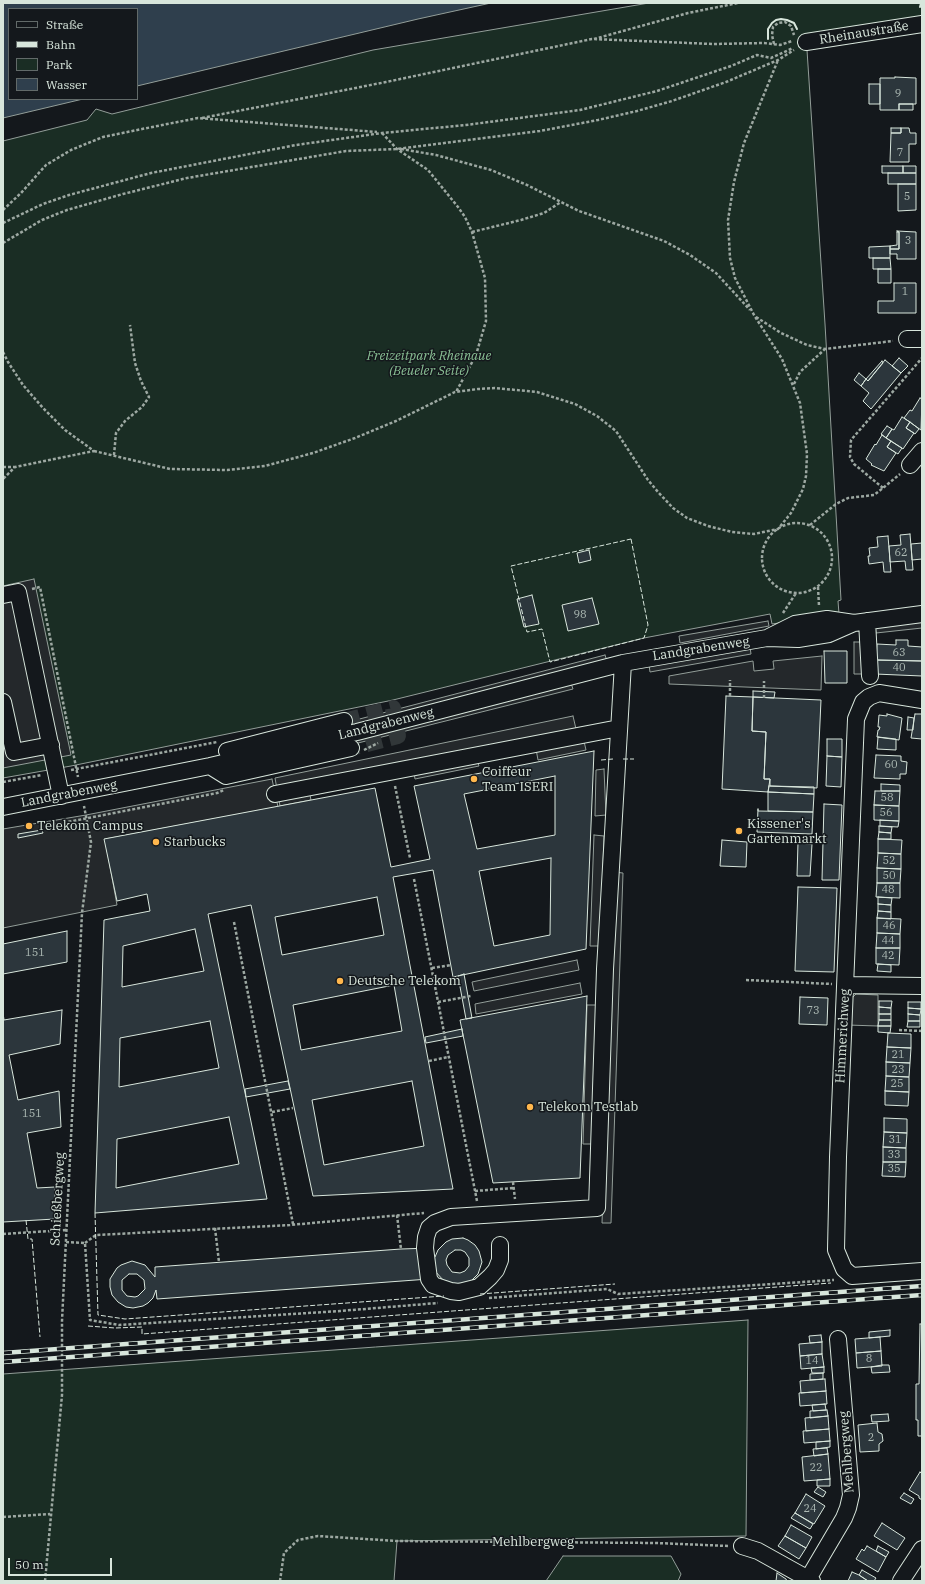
<!DOCTYPE html>
<meta charset="utf-8">
<style>
body{margin:0}
#map{position:relative;width:925px;height:1584px;overflow:hidden;background:#14181c;font-family:"IBM Plex Serif",serif}
canvas{display:block}
.frame{position:absolute;inset:0;border:4px solid #d8e6dc;pointer-events:none}
.legend{position:absolute;left:8px;top:8px;width:130px;height:92px;box-sizing:border-box;background:#14181c;border:1px solid #626a69;margin:0;padding:5px 7px;list-style:none;font-size:12px;color:#d8e6dc}
.legend li{display:flex;align-items:center;gap:8px;height:20px}
.legend b{width:20px;border:1px solid #626a69}
.scale{position:absolute;left:8px;top:1558px;width:104px;height:18px;box-sizing:border-box;border:2px solid #d8e6dc;border-top:0;padding-left:5px;font-size:12px;line-height:14px;white-space:nowrap;color:#d8e6dc;-webkit-text-stroke:3px #14181c;paint-order:stroke}
</style>
<div id="map">
<canvas width="925" height="1584"></canvas>
<div class="frame"></div>
<ul class="legend">
<li><b style="height:5px;background:#14181c"></b>Straße</li>
<li><b style="height:5px;background:#d8e6dc"></b>Bahn</li>
<li><b style="height:11px;background:#1a2d24"></b>Park</li>
<li><b style="height:11px;background:#2f3f4d"></b>Wasser</li>
</ul>
<div class="scale">50 m</div>
</div>
<script>
const ctx = document.querySelector('canvas').getContext('2d');
ctx.lineJoin = 'round';
function fillPath(path, color) { ctx.fillStyle = color; ctx.fill(path, 'evenodd'); }
const shape = rows => new Path2D(rows.map(r => 'M' + r).join(''));
function trace(path, color, width, dash) { ctx.strokeStyle = color; ctx.lineWidth = width; ctx.lineCap = dash ? 'butt' : 'round'; ctx.setLineDash(dash || []); ctx.stroke(path); }
function write(font, color, halo, rows, align = 'center') {
  ctx.font = font + ' "IBM Plex Serif",serif'; ctx.lineWidth = 3; ctx.setLineDash([]); ctx.textBaseline = 'middle'; ctx.strokeStyle = halo; ctx.fillStyle = color; for (const [text, x, y, turn = 0] of rows) {
    ctx.save(); ctx.translate(x, y); ctx.rotate((+turn || 0) * Math.PI / 180); ctx.textAlign = isNaN(turn) ? turn : align; if (halo) ctx.strokeText(text, 0, 0); ctx.fillText(text, 0, 0); ctx.restore();
  }
}
const green = shape([
 [649,3,922,3,922,32,807,50,825,324,841,600,838,601,839,614,772,624,770,614,644,638,393,700,71,766,3,778,3,141,87,120,96,109,112,114,373,50,649,3],
 [748,1320,746,1536,397,1541,394,1581,3,1581,3,1374,748,1320],
 [563,1556,671,1556,681,1574,678,1581,546,1581,563,1556]
]);
fillPath(green, '#1a2d24');
trace(green, '#939e99', 1);
const parking = shape([
 [34,579,71,755,3,768,3,586,34,579],
 [768,621,769,626,680,643,679,636,768,621],
 [922,622,922,628,876,633,875,627,922,622],
 [854,642,865,642,864,674,854,674,854,642],
 [750,647,751,654,650,672,649,665,750,647],
 [605,655,607,661,350,727,348,722,605,655],
 [822,656,821,690,669,684,669,676,753,661,754,671,774,669,773,661,822,656],
 [571,683,573,689,354,744,352,739,571,683],
 [573,716,576,729,581,728,586,750,538,760,536,749,477,760,479,766,415,779,414,773,310,795,311,800,280,806,275,778,573,716],
 [604,769,606,815,595,816,596,770,604,769],
 [272,779,278,807,105,839,117,905,3,928,3,829,86,815,272,779],
 [594,835,604,836,600,946,590,946,594,835],
 [614,872,623,873,611,1223,602,1223,614,872],
 [577,960,579,970,474,991,472,982,577,960],
 [580,983,582,994,476,1014,475,1004,580,983],
 [856,994,878,995,878,1026,847,1025,847,1003,856,994],
 [587,1005,598,1005,594,1144,583,1144,587,1005]
]);
fillPath(parking, '#24282b');
trace(parking, '#939e99', 1);
const water = shape([
 [3,3,491,3,418,19,137,86,137,9,9,9,9,99,83,99,3,118,3,3]
]);
fillPath(water, '#2f3f4d');
trace(water, '#939e99', 1);
const building = shape([
 [895,77,916,78,916,104,899,104,899,110,880,110,880,78,895,78,895,77],
 [869,84,880,84,880,104,869,104,869,84],
 [899,104,913,104,913,110,899,110,899,104],
 [891,128,901,128,901,133,891,133,891,128],
 [901,128,909,128,910,133,916,133,916,144,909,144,909,162,890,162,891,133,901,133,901,128],
 [882,166,903,166,903,173,882,173,882,166],
 [903,166,916,166,916,173,903,173,903,166],
 [888,173,916,173,916,184,888,184,888,173],
 [898,184,916,184,916,210,898,211,898,184],
 [897,231,916,232,916,259,897,259,897,254,890,254,890,249,899,249,899,232,897,231],
 [897,232,899,232,899,249,890,249,890,246,897,245,897,232],
 [890,246,890,258,869,258,869,247,890,246],
 [873,258,890,258,891,269,873,269,873,258],
 [878,269,891,269,891,283,878,283,878,269],
 [894,283,916,283,916,313,878,313,878,301,894,301,894,283],
 [899,358,908,366,901,373,892,366,899,358],
 [885,360,901,373,871,409,863,401,869,393,861,386,866,379,868,381,885,360],
 [882,361,883,363,868,381,866,379,882,361],
 [859,373,866,379,861,386,854,380,859,373],
 [920,398,922,399,921,430,904,418,910,410,912,411,920,398],
 [902,417,910,422,906,428,914,433,903,449,886,438,892,429,894,430,902,417],
 [910,422,919,429,915,434,906,428,910,422],
 [887,426,892,429,886,438,881,434,887,426],
 [882,435,891,441,887,447,896,453,884,471,871,465,872,464,866,459,875,444,876,445,882,435],
 [891,441,902,448,898,454,887,447,891,441],
 [910,534,913,570,906,570,905,561,890,562,889,546,901,545,900,535,910,534],
 [888,536,891,572,884,572,883,562,869,564,868,556,870,556,869,548,878,547,877,537,888,536],
 [922,543,922,559,912,560,911,544,922,543],
 [589,550,591,560,579,563,577,553,589,550],
 [532,595,539,624,524,627,517,599,532,595],
 [592,598,599,624,568,631,562,605,592,598],
 [896,640,908,640,908,646,922,647,922,661,876,660,877,644,896,645,896,640],
 [824,651,847,651,847,683,825,683,824,651],
 [876,660,922,661,922,676,875,674,876,660],
 [753,691,775,692,774,698,753,697,753,691],
 [726,696,753,697,752,731,766,732,764,779,770,779,768,792,722,789,726,696],
 [753,697,821,700,817,788,770,786,770,779,764,779,766,732,752,731,753,697],
 [887,714,902,718,899,740,877,737,878,730,879,730,880,727,878,727,879,715,887,716,887,714],
 [915,714,922,714,922,739,911,738,915,714],
 [908,717,914,718,913,730,907,730,908,717],
 [878,737,896,739,896,750,877,749,878,737],
 [827,739,842,739,842,757,827,756,827,739],
 [594,751,586,949,453,977,433,870,393,877,453,1189,313,1196,251,905,208,914,267,1199,95,1213,104,920,150,911,147,894,117,901,104,839,375,788,391,867,430,859,414,786,594,751],
 [555,776,555,835,477,849,464,794,555,776],
 [551,858,550,935,494,946,479,871,551,858],
 [377,897,384,935,282,955,275,917,377,897],
 [195,929,204,971,122,987,123,946,195,929],
 [394,985,402,1031,301,1050,293,1005,394,985],
 [210,1021,219,1068,119,1087,120,1038,210,1021],
 [412,1081,424,1146,324,1165,312,1100,412,1081],
 [229,1117,239,1164,116,1188,117,1139,229,1117],
 [876,755,901,756,901,761,907,762,906,774,900,774,900,779,874,778,876,755],
 [827,756,842,757,841,787,826,786,827,756],
 [881,784,900,785,900,791,881,791,881,784],
 [769,786,814,787,814,794,768,792,769,786],
 [875,791,900,791,899,806,874,805,875,791],
 [768,792,814,794,813,812,768,811,768,792],
 [824,804,842,805,839,880,822,880,824,804],
 [874,805,899,806,899,821,874,820,874,805],
 [758,809,758,811,813,812,812,834,757,832,758,809],
 [880,820,899,821,898,827,880,826,880,820],
 [879,826,892,827,891,833,879,832,879,826],
 [42,830,43,833,18,838,18,834,42,830],
 [879,832,891,833,891,839,878,839,879,832],
 [878,839,902,840,901,854,878,853,878,839],
 [722,840,747,842,746,867,720,866,722,840],
 [798,843,812,844,810,876,797,876,798,843],
 [878,853,901,854,901,869,877,868,878,853],
 [877,868,901,869,900,883,877,883,877,868],
 [877,883,900,883,900,898,876,897,877,883],
 [798,887,837,888,834,972,795,971,798,887],
 [878,897,892,898,891,905,878,904,878,897],
 [878,904,891,905,891,912,878,911,878,904],
 [878,911,891,912,891,919,877,918,878,911],
 [877,918,901,919,900,934,877,933,877,918],
 [67,931,67,962,3,974,3,944,67,931],
 [877,933,900,934,900,948,876,948,877,933],
 [876,948,900,948,899,965,876,964,876,948],
 [878,964,891,965,891,972,877,971,878,964],
 [464,974,472,1018,466,1019,458,976,464,974],
 [587,996,580,1178,493,1183,460,1020,587,996],
 [800,997,828,998,827,1025,799,1024,800,997],
 [879,1001,892,1001,891,1008,879,1007,879,1001],
 [908,1002,921,1002,921,1009,908,1008,908,1002],
 [879,1007,891,1008,891,1014,879,1014,879,1007],
 [908,1008,921,1009,920,1015,908,1014,908,1008],
 [62,1010,60,1044,9,1055,18,1100,59,1091,61,1127,27,1133,37,1188,55,1187,55,1219,3,1222,3,1013,4,1020,62,1010],
 [879,1014,891,1014,891,1020,879,1020,879,1014],
 [908,1014,920,1015,920,1021,908,1021,908,1014],
 [879,1020,891,1020,891,1026,878,1026,879,1020],
 [908,1021,920,1021,920,1027,907,1027,908,1021],
 [878,1026,891,1026,890,1033,878,1032,878,1026],
 [462,1029,463,1036,426,1043,425,1037,462,1029],
 [888,1033,911,1034,911,1048,887,1047,888,1033],
 [887,1047,911,1048,910,1063,886,1062,887,1047],
 [886,1062,910,1063,909,1077,886,1076,886,1062],
 [886,1076,909,1077,909,1092,885,1091,886,1076],
 [288,1081,290,1089,246,1097,245,1089,288,1081],
 [885,1091,909,1092,908,1106,885,1105,885,1091],
 [884,1118,907,1119,907,1133,884,1132,884,1118],
 [884,1132,907,1133,906,1148,883,1147,884,1132],
 [883,1147,906,1148,906,1162,883,1162,883,1147],
 [883,1162,906,1162,905,1177,882,1176,883,1162],
 [463,1238,468,1240,475,1245,479,1251,482,1262,478,1274,471,1281,459,1285,444,1281,434,1270,429,1279,157,1299,156,1290,153,1298,148,1303,143,1306,133,1308,126,1307,118,1302,112,1295,110,1287,110,1279,117,1268,121,1265,132,1261,145,1265,155,1277,155,1267,401,1249,431,1248,433,1257,435,1257,438,1250,446,1242,452,1239,463,1238],
 [455,1250,461,1250,465,1252,469,1258,469,1266,465,1271,460,1273,452,1272,447,1265,446,1260,448,1255,455,1250],
 [129,1274,137,1274,144,1280,145,1289,138,1296,135,1297,127,1296,122,1290,122,1280,129,1274],
 [920,1324,922,1324,922,1436,918,1436,918,1420,916,1420,916,1384,919,1384,920,1324],
 [890,1330,890,1336,869,1338,869,1332,890,1330],
 [821,1335,822,1342,810,1343,809,1336,821,1335],
 [880,1337,881,1351,856,1353,855,1339,880,1337],
 [822,1342,822,1354,800,1356,799,1344,822,1342],
 [881,1351,882,1366,857,1368,856,1353,881,1351],
 [822,1354,824,1367,801,1369,800,1356,822,1354],
 [882,1365,889,1365,890,1372,872,1373,871,1367,882,1365],
 [824,1367,824,1373,812,1373,811,1368,824,1367],
 [823,1373,823,1379,810,1380,810,1374,823,1373],
 [825,1379,826,1391,801,1393,800,1381,825,1379],
 [826,1391,827,1404,800,1406,799,1393,826,1391],
 [825,1404,826,1410,813,1411,812,1405,825,1404],
 [827,1410,828,1416,810,1418,810,1411,827,1410],
 [888,1414,889,1421,872,1422,871,1415,888,1414],
 [828,1416,829,1429,806,1431,805,1418,828,1416],
 [877,1423,878,1432,882,1434,883,1441,879,1444,879,1451,860,1452,858,1425,877,1423],
 [829,1429,830,1441,804,1443,803,1431,829,1429],
 [830,1441,830,1447,816,1449,816,1442,830,1441],
 [827,1448,828,1454,814,1456,813,1449,827,1448],
 [828,1454,830,1479,804,1481,802,1457,828,1454],
 [920,1472,922,1474,922,1500,919,1498,919,1496,909,1490,920,1472],
 [830,1479,830,1486,817,1486,817,1480,830,1479],
 [818,1487,826,1492,823,1497,814,1492,818,1487],
 [904,1493,914,1499,911,1504,900,1498,904,1493],
 [806,1494,825,1506,814,1524,795,1513,806,1494],
 [795,1513,813,1524,810,1529,791,1518,795,1513],
 [882,1523,905,1538,897,1550,874,1536,882,1523],
 [791,1525,812,1537,806,1548,785,1536,791,1525],
 [785,1536,806,1548,799,1559,778,1546,785,1536],
 [867,1546,886,1557,878,1572,856,1559,862,1549,864,1551,867,1546],
 [878,1546,889,1552,886,1557,876,1551,878,1546],
 [862,1570,876,1578,874,1581,868,1581,859,1575,862,1570],
 [852,1572,859,1575,868,1581,848,1581,852,1572],
 [777,1573,786,1579,787,1581,776,1581,777,1573]
]);
fillPath(building, '#2c363c');
trace(building, '#d8e6dc', 1);
trace(shape([
 [344,721,393,708,398,736,351,748]
]), '#313739', 16, [16, 8]);
const minor = shape([
 [806,42,922,24],
 [907,339,922,339],
 [910,465,922,451],
 [3,595,18,592,61,796],
 [867,621,870,676],
 [769,637,795,624,827,619,854,623,922,614],
 [922,700,879,693,869,697,863,702,856,719,838,1157,836,1250,844,1269,852,1276,922,1271],
 [3,702,14,752,51,745],
 [227,751,344,721],
 [210,766,226,776,351,748],
 [275,794,619,728],
 [3,807,210,766,357,732,623,663,767,638,798,639,829,634,854,623],
 [846,985,922,986],
 [500,1245,500,1260,496,1270,490,1277,479,1287,459,1292,451,1291,433,1285,429,1279,425,1248,426,1237,429,1228,435,1223,451,1217,597,1208,605,969,623,663],
 [742,1546,758,1551,812,1581],
 [808,1579,844,1518,848,1508,851,1495,838,1339],
 [901,1581,922,1549]
]);
trace(minor, '#d8e6dc', 18);
trace(shape([
 [594,39,688,13,738,3],
 [774,44,772,35,773,27,778,23,785,22,791,26,794,35],
 [202,118,386,82,592,39,713,44,764,43,780,45,792,41],
 [382,133,397,149,428,170,458,207,465,217,472,232,485,278,486,321,476,355,456,392],
 [401,149,436,155,491,170,527,185,579,211,664,241,690,255,716,273,750,310],
 [3,210,21,193,46,165,71,150,103,137,142,129,198,118,377,132],
 [3,223,43,204,69,195,151,173,296,145,382,133,466,125,580,110,657,91,731,66,757,55,771,58,793,48],
 [472,232,521,220,544,213,561,202],
 [3,243,42,220,67,210,123,194,187,178,346,151,397,149,540,131,598,120,637,111,672,101,726,82,778,60,794,50],
 [756,317,781,333,807,345,825,349,893,341],
 [3,352,8,362,23,385,43,408,65,430,94,451,15,467,3,479],
 [794,384,800,372,825,349],
 [94,451,170,469,227,470,265,466,313,453,355,438,396,421,455,392,478,389,495,388,537,392,575,404,597,416,616,431,648,480,658,492,673,508,687,518,708,526,732,532,754,534,778,529,791,513,803,489,806,476,807,454,800,403,782,359,754,315,735,278,730,258,728,220,734,182,744,143,778,60],
 [114,455,116,433,125,421,142,407,149,397,141,381,135,363,130,325],
 [3,467,15,467],
 [883,488,854,464,850,457,851,440,922,358],
 '762 558a35 35 0 1 1 70 0a35 35 0 1 1-70 0Z',
 [810,525,836,504,848,498,874,495,883,488,900,474],
 [818,587,819,606],
 [32,589,40,587,78,777],
 [783,613,796,593],
 [730,696,730,680],
 [764,698,764,681],
 [364,750,378,743],
 [71,770,217,742],
 [3,782,42,775],
 [395,786,410,858],
 [46,823,47,826,217,793,224,790],
 [414,879,477,1201],
 [234,922,293,1224],
 [432,968,451,965],
 [746,980,832,984],
 [438,1002,471,996],
 [899,1030,922,1031],
 [429,1061,448,1057],
 [272,1112,293,1108],
 [513,1182,515,1199],
 [475,1191,514,1188],
 [397,1215,401,1249],
 [215,1228,219,1262],
 [3,1234,66,1230],
 [66,1242,85,1243,90,1320,119,1325,340,1311,438,1303],
 [85,1243,96,1235,290,1225,424,1213],
 [489,1298,607,1289,618,1294,834,1280],
 [3,1517,50,1514],
 [45,1581,62,1395,62,1321,82,913,91,842,84,806],
 [280,1581,284,1553,298,1540,318,1536,397,1541,657,1543,728,1546]
]), '#9da8a2', 2.5, [3, 2]);
trace(minor, '#14181c', 16);
const rail = shape([
 [3,1353,922,1286],
 [3,1362,922,1295]
]);
trace(rail, '#d8e6dc', 4.5);
trace(rail, '#14181c', 3, [9]);
trace(shape([
 [631,539,648,625,644,638,550,662,542,629,527,632,511,566,631,539],
 [623,759,634,759],
 [601,760,613,759],
 [95,1213,98,1315,125,1319,444,1296],
 [26,1220,28,1239,32,1239,40,1337],
 [480,1294,615,1284],
 [88,1326,115,1328,142,1327,142,1334,831,1283]
]), '#d8e6dc', 1, [5, 2]);
trace(shape([
 [920,7,921,3],
 [768,39,768,29,772,23,776,20,781,19,787,20,794,23,797,29]
]), '#d8e6dc', 2);
for (const [x, y, r, color] of [
 [474,779,4,"#ffb74d"],
 [29,826,4,"#ffb74d"],
 [739,831,4,"#ffb74d"],
 [156,842,4,"#ffb74d"],
 [340,981,4,"#ffb74d"],
 [530,1107,4,"#ffb74d"]
]) { const dot = new Path2D(); dot.arc(x, y, r, 0, 2 * Math.PI); ctx.fillStyle = color; ctx.fill(dot); trace(dot, '#14181c', 1.5); }
write('11px', '#adbab4', null, [
 ["9",898,94],
 ["7",900,153],
 ["5",907,197],
 ["3",908,241],
 ["1",905,292],
 ["62",901,553],
 ["98",580,615],
 ["63",899,653],
 ["40",899,668],
 ["60",891,765],
 ["58",887,798],
 ["56",886,813],
 ["52",889,861],
 ["50",889,876],
 ["48",888,890],
 ["46",889,926],
 ["44",888,941],
 ["151",35,953],
 ["42",888,956],
 ["73",813,1011],
 ["21",898,1055],
 ["23",898,1070],
 ["25",897,1084],
 ["151",32,1114],
 ["31",895,1140],
 ["33",894,1155],
 ["35",894,1169],
 ["8",869,1359],
 ["14",812,1361],
 ["2",871,1438],
 ["22",816,1468],
 ["24",810,1509]
]);
write('13px', '#d8e6dc', '#14181c', [
 ["Rheinaustraße",864,33,-9],
 ["Landgrabenweg",701,649,-9],
 ["Landgrabenweg",386,724,-14],
 ["Landgrabenweg",69,794,-11],
 ["Himmerichweg",843,1036,-87],
 ["Schießbergweg",58,1199,-87],
 ["Mehlbergweg",847,1452,-94],
 ["Mehlbergweg",533,1542]
]);
write('italic 13px', '#8ac095', '#14181c', [
 ["Freizeitpark Rheinaue",429,356],
 ["(Beueler Seite)",429,371]
]);
write('13px', '#d8e6dc', '#14181c', [
 ["Coiffeur",482,772],
 ["Team ISERI",482,787],
 ["Kissener's",747,824],
 ["Gartenmarkt",747,839],
 ["Telekom Campus",37,826],
 ["Starbucks",164,842],
 ["Deutsche Telekom",348,981],
 ["Telekom Testlab",538,1107]
], 'left');
</script>
